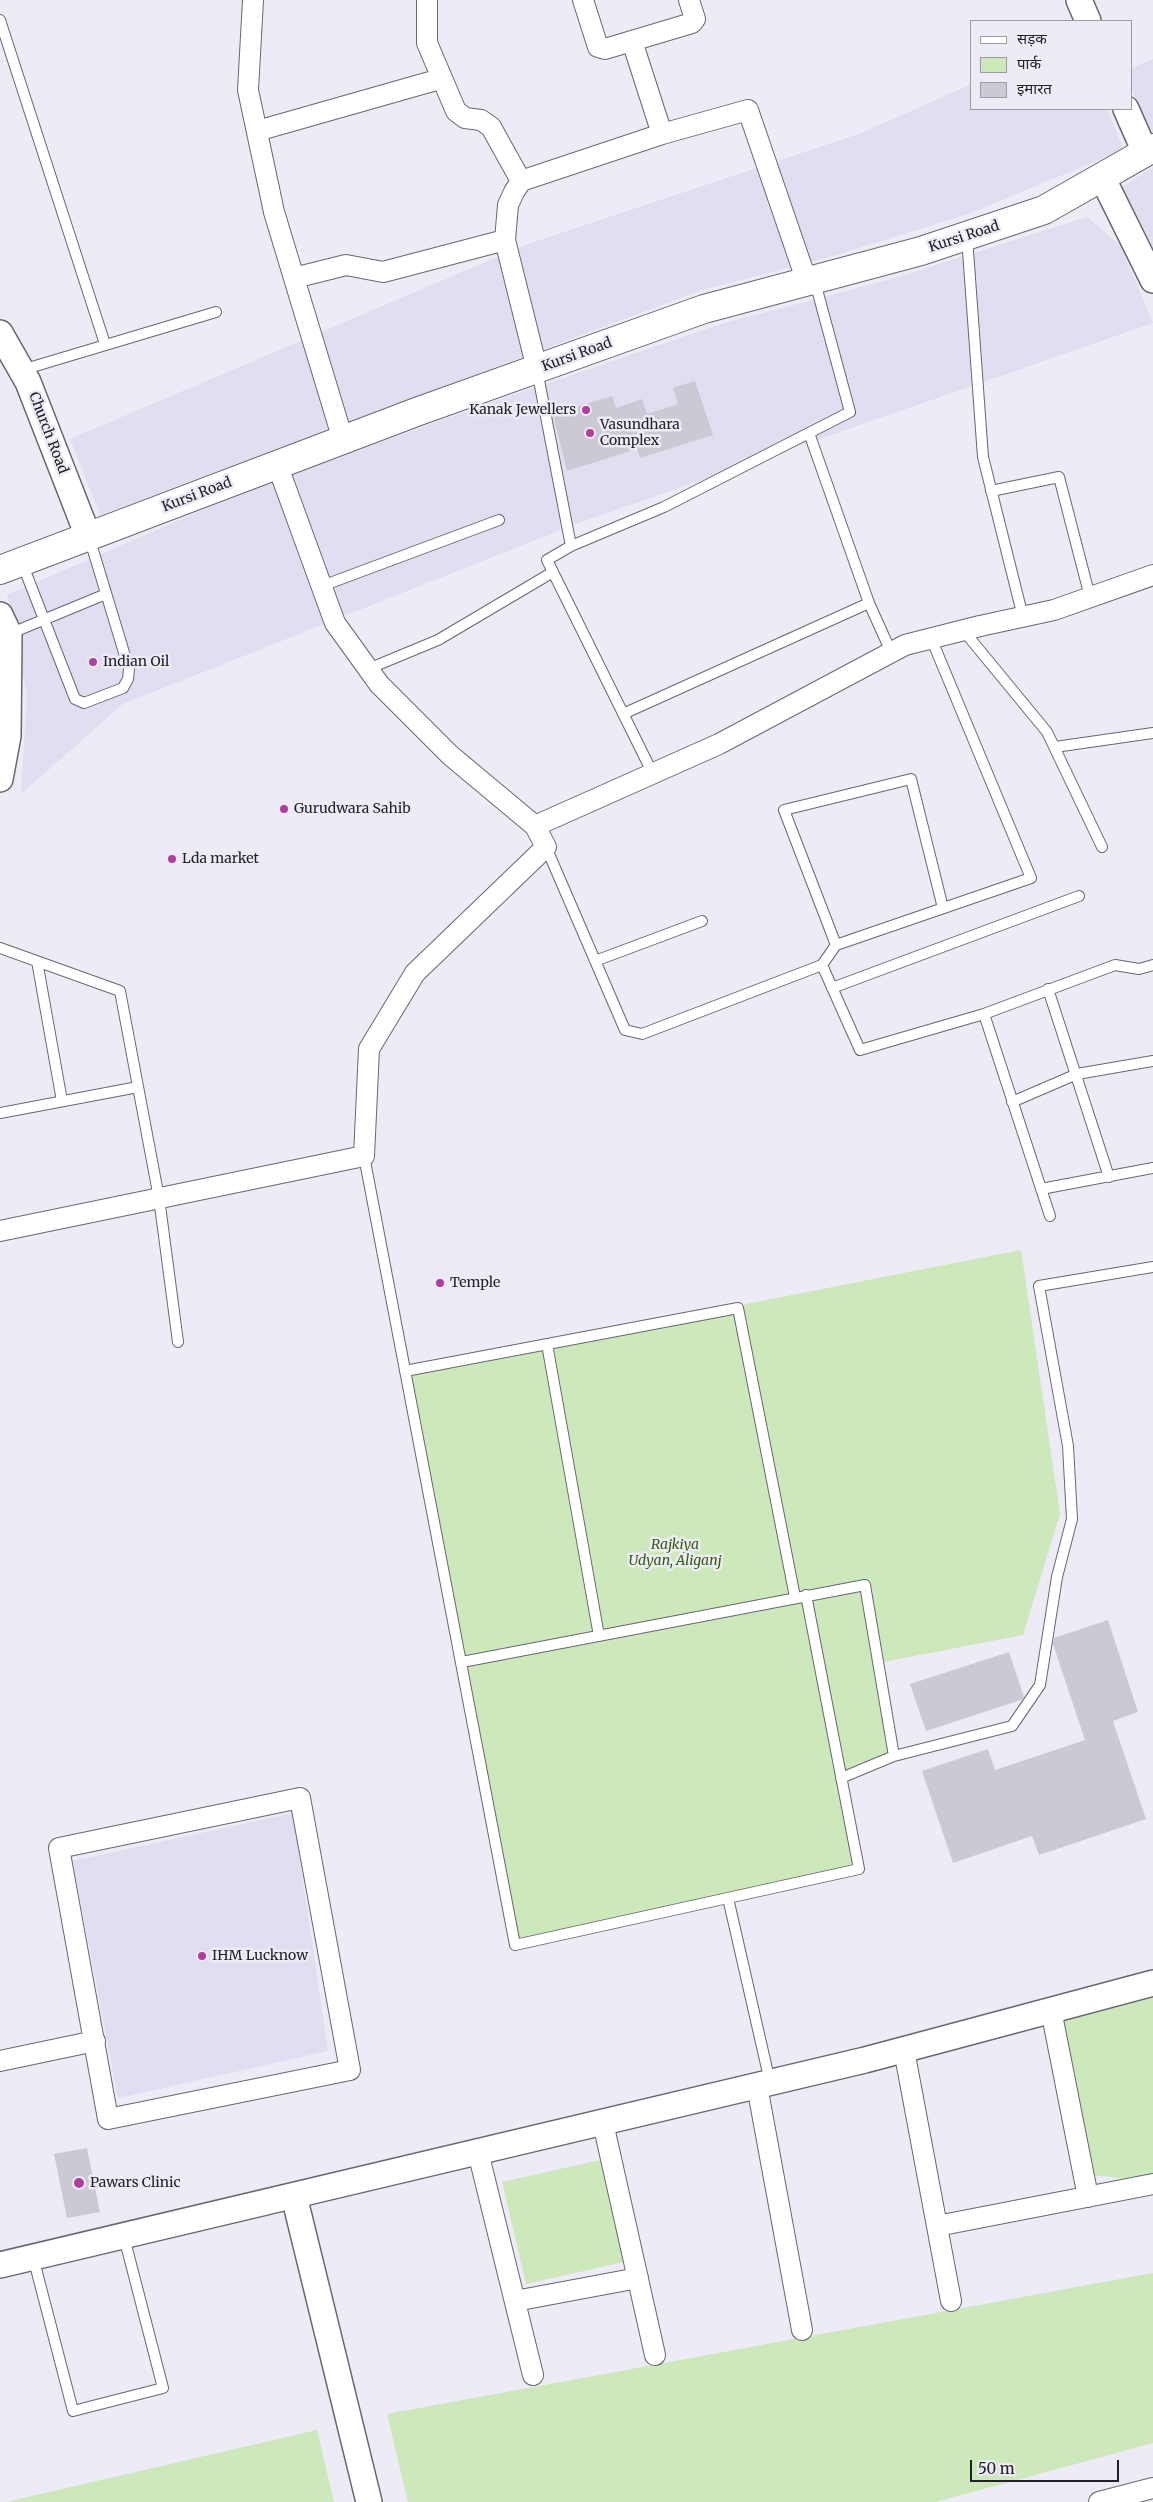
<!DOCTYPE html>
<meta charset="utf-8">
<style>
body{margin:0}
#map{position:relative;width:1153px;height:2502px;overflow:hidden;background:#ecebf6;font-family:Merriweather,"Noto Sans Devanagari",serif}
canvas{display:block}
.legend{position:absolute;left:970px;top:20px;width:162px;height:90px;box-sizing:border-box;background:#ecebf6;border:1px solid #9b9ba3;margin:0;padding:6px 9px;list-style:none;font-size:15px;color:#222226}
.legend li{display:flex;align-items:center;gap:10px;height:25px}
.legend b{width:25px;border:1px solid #9b9ba3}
.scale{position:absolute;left:970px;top:2460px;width:149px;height:22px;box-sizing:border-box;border:2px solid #222226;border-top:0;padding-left:6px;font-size:15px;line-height:18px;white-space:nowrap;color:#222226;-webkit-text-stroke:4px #ecebf6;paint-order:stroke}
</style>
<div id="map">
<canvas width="1153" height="2502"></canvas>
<ul class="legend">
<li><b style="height:6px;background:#fff"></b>सड़क</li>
<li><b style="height:14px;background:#cde8ba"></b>पार्क</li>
<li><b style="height:14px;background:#cbcad4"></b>इमारत</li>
</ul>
<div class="scale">50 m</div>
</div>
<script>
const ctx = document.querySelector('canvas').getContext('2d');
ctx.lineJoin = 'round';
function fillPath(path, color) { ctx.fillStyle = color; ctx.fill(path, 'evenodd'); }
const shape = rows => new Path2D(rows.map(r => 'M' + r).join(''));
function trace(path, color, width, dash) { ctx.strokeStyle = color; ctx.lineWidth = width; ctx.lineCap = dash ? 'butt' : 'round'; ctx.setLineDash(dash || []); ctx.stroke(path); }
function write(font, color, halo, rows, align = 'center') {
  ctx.font = font + ' Merriweather,serif'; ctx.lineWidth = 5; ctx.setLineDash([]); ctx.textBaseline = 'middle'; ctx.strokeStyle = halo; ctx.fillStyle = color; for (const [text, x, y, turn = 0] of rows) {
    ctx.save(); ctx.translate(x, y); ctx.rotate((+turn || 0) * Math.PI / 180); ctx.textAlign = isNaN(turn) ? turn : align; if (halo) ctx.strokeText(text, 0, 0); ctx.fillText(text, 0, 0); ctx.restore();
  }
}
fillPath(shape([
 [1153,59,1153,135,1148,137,1132,89,1132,68],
 [972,84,972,109,1108,109,1123,150,968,214,826,258,702,290,100,515,70,439,528,244,859,134],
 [1153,167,1153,248,1122,187],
 [1087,217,1120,245,1153,323,578,523,123,704,21,794,27,694,7,595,251,489,487,404,721,324,892,279],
 [293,1813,328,2051,118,2098,73,1861]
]), '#e0def0');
fillPath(shape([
 [1021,1250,1060,1514,1023,1635,878,1663,894,1756,842,1778,859,1869,515,1945,405,1371],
 [1153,1983,1153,2182,1084,2174,1051,2010],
 [600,2160,624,2262,526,2284,502,2182],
 [1153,2273,1153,2443,936,2502,408,2502,387,2414],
 [317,2430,334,2502,6,2502]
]), '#cde8ba');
fillPath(shape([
 [695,381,713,435,640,458,637,449,567,471,553,414,612,396,616,408,642,399,647,414,678,404,673,388],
 [1108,1620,1138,1712,1113,1721,1146,1819,1039,1855,1032,1836,953,1863,922,1771,988,1749,995,1770,1085,1740,1053,1644,1054,1638],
 [1009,1652,1024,1697,1021,1700,926,1731,910,1684],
 [87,2148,100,2212,67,2218,54,2154]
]), '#cbcad4');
const service = shape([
 [0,20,105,344],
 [967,237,983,457,1023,617],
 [22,370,216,312],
 [537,370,571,546],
 [809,433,869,603,891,652],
 [991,491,1059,477,1090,597],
 [22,563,75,699,84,703,123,688,128,679,129,669,89,537],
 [322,586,499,520],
 [963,630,1047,732,1102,847],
 [9,634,106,594],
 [368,669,438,640,553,572],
 [623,714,869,603],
 [1055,747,1153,733],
 [653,774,547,560,571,546,664,507,850,412,815,282],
 [546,847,625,1030,642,1034,822,965,836,945,784,810,911,779,943,908],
 [836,945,1031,878,931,638],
 [0,948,120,991,159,1198,178,1342],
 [37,961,62,1101],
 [595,961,702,921],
 [822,965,860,1050,984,1014,1115,965,1139,969,1153,965],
 [832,988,1079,896],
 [1048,989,1109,1177],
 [984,1014,1050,1216],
 [1012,1102,1077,1074,1153,1061],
 [0,1113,138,1087],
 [364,1156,515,1945,859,1869,806,1595],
 [1041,1189,1153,1168],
 [547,1344,599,1636],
 [405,1371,738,1308,795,1597],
 [462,1662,865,1585,894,1756],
 [841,1778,894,1756,1012,1726,1040,1685,1057,1577,1072,1519,1068,1446,1039,1286,1153,1267],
 [728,1898,770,2082],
 [33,2257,73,2411,163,2388,124,2237]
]);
const minor = shape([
 [253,0,248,90,274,212,343,440],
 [427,0,427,43,456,111,465,118,481,120,491,127,521,181],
 [583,0,598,47,605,49,692,23,695,19,689,0],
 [632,41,662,134],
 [257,131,440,79],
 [294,278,346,265,383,272,505,240],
 [537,369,505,240,508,205,514,192,521,181,662,134,748,110,807,282],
 [535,826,719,744,905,645,980,626,1054,610,1153,575],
 [0,1231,364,1156,369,1049,415,973,546,847,535,826,450,755,379,684,335,623,277,464],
 [300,1798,350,2070,108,2119,59,1848,300,1798],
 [1051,2010,1088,2197],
 [904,2050,951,2301],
 [0,2061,95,2041],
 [757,2086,802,2330],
 [603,2123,655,2355],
 [478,2152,533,2375],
 [937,2226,1153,2184],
 [515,2301,638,2278],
 [1099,2502,1153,2488]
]);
const tertiary = shape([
 [1079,0,1088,21],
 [1126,109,1145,152],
 [1102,177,1153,280],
 [0,333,28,382,88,536],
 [0,615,9,634,8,736,0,779],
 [294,2196,369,2502],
 [0,2265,865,2060,1153,1983]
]);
const secondary = shape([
 [0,570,419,411,704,309,921,251,1044,210,1153,148]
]);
trace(service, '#686770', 12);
trace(minor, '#686770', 22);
trace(tertiary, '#686770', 28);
trace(secondary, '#686770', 30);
trace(service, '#fff', 10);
trace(minor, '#fff', 20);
trace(tertiary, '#fff', 25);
trace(secondary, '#fff', 28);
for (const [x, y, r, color] of [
 [586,410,5,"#b03f9b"],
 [590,433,5,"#b03f9b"],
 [93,662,5,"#b03f9b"],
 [284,809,5,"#b03f9b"],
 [172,859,5,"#b03f9b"],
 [440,1283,5,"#b03f9b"],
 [202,1956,5,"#b03f9b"],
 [79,2183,6,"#b03f9b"]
]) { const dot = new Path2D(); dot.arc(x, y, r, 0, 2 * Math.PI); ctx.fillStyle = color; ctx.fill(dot); trace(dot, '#ecebf6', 2); }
write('14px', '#222226', '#ecebf6', [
 ["Kursi Road",964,237,-18],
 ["Kursi Road",577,355,-20],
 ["Church Road",48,433,69],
 ["Kursi Road",197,495,-21]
]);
write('14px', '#222226', '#ecebf6', [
 ["Kanak Jewellers",576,410,"right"],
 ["Vasundhara",600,425],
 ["Complex",600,441],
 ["Indian Oil",103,662],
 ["Gurudwara Sahib",294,809],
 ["Lda market",182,859],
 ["Temple",450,1283],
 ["IHM Lucknow",212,1956],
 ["Pawars Clinic",90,2183]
], 'left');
write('italic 14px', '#345b09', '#ecebf6', [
 ["Rajkiya",675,1545],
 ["Udyan, Aliganj",675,1561]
]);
</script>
